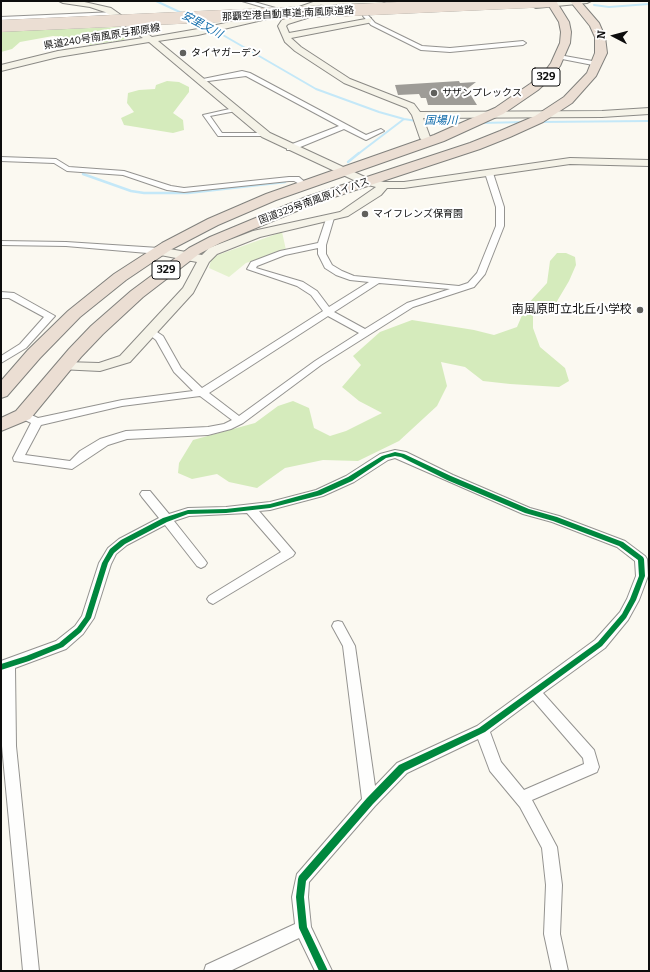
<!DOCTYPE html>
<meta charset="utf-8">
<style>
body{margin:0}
#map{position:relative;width:650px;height:972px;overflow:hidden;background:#fbf9f1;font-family:Bitter,serif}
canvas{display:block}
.frame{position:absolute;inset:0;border:2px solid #0d0d0d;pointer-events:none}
.north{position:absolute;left:594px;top:16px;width:40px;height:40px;-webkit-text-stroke:3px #fff;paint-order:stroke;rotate:276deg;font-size:11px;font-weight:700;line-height:16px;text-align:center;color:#0d0d0d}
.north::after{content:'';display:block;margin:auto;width:14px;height:18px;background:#0d0d0d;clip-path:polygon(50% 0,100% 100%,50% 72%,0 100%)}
</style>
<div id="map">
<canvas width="650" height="972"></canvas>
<div class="frame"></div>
<div class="north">N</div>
</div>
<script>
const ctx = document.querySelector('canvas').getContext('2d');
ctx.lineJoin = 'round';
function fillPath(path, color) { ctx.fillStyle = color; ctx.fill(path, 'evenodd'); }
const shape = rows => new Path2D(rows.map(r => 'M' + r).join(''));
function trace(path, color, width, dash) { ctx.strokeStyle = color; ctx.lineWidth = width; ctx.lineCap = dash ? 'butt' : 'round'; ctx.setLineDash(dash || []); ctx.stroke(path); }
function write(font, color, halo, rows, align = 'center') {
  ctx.font = font + ' Bitter,"Noto Sans JP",serif'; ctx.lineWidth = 4; ctx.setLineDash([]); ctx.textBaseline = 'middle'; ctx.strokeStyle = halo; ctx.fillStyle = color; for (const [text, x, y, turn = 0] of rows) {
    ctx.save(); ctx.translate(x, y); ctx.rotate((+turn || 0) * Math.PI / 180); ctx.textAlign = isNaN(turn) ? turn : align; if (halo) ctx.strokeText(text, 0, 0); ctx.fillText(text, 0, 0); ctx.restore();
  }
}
fillPath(shape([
 [282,232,286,250,246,263,229,277,209,268,212,257]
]), '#e5f2cf');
fillPath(shape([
 [123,27,132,35,123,40,89,45,84,37,67,39,65,37,53,36,20,42,12,49,1,52,1,31],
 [167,81,179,82,189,87,189,92,173,113,183,120,184,130,173,133,124,125,121,118,134,112,127,103,128,93,139,90,155,89,156,85],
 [557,253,566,253,575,257,576,265,569,281,553,308,533,315,533,328,540,347,565,368,569,381,559,387,510,384,483,381,465,367,441,362,447,386,437,406,399,441,358,461,323,460,285,468,257,488,229,482,217,474,192,479,178,473,179,463,193,440,255,423,278,406,293,401,309,408,314,428,330,436,346,431,382,413,359,401,342,387,361,365,353,356,380,332,412,320,474,330,494,335,517,327,526,306,547,283,550,261]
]), '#d5ebbc');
trace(shape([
 [156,1,184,14],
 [594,5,609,7,649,4],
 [197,20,316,89,379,112,404,119,429,123,467,123],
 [539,122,649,121],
 [481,123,525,122],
 [358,154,404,119]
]), '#c4e8f8', 2);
trace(shape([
 [348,162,359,153],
 [83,174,131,191,144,193,188,193,285,182]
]), '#c4e8f8', 2.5);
fillPath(shape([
 [459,81,460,83,476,82,467,89,477,105,428,105,426,98,421,98,419,94,398,95,395,85]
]), '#9e9c97');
const street = shape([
 [242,1,251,1,286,11,283,13,242,1],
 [115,12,113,15,1,21,1,17,115,12],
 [363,14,367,14,375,23,422,46,450,48,523,41,526,43,523,45,450,52,421,50,371,25,363,16,363,14],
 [559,55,598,62,601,64,598,66,557,58,557,56,559,55],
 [242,71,250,73,366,135,381,129,384,131,366,140,344,129,293,150,287,150,287,146,339,126,246,76,201,82,198,80,242,71],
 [234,108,236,109,236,111,210,116,222,133,266,133,268,134,268,136,218,136,203,115,234,108],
 [1,157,56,159,69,167,124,171,171,186,184,188,289,177,299,177,307,184,303,186,294,181,289,181,184,192,167,190,123,175,67,171,54,163,1,161,1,157],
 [486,171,493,173,504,207,504,226,485,274,474,287,413,307,321,365,243,423,231,429,208,435,127,439,108,445,72,469,14,461,13,458,31,423,19,417,18,415,19,413,27,413,38,418,122,400,193,391,174,372,156,340,146,332,148,330,154,330,163,336,181,368,202,388,323,311,311,295,297,286,247,269,251,262,280,251,318,243,327,216,334,218,326,245,326,254,332,265,342,271,354,276,459,286,468,283,477,273,496,226,496,207,485,173,486,171],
 [318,248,318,254,325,268,336,275,350,280,369,282,329,307,317,291,303,282,256,268,257,266,285,255,318,248],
 [379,283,450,289,407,303,365,329,334,312,379,283],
 [328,316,359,333,315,361,239,416,209,393,328,316],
 [200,396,232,420,224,424,208,427,126,431,100,439,80,451,70,461,25,455,41,425,122,406,200,396],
 [1,241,66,242,159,248,163,251,159,254,66,246,1,245,1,241],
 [1,292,14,293,55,316,26,348,1,363,1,356,20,344,44,317,9,298,1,298,1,292],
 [395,450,406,452,453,475,530,508,559,516,625,541,645,556,647,559,648,576,639,600,628,620,605,648,543,693,594,750,599,767,597,772,532,800,557,847,562,885,560,934,568,971,552,971,544,934,546,885,542,848,520,807,490,771,478,739,407,773,375,806,309,882,308,897,311,927,332,971,315,971,299,938,230,971,204,971,206,965,295,924,292,897,297,874,362,799,343,646,332,626,334,622,338,621,342,622,355,646,375,786,397,763,477,726,595,640,620,612,627,599,636,576,635,561,617,547,552,522,523,514,395,458,388,460,354,482,323,496,270,510,259,511,295,553,293,556,213,604,209,602,207,599,209,596,281,552,247,513,189,516,174,521,205,560,207,563,205,566,201,568,197,566,165,525,127,545,116,554,111,564,94,618,83,634,66,649,15,668,16,746,39,971,23,971,2,746,1,661,56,641,75,626,82,616,99,563,108,548,119,539,159,518,142,497,140,494,142,491,150,491,169,514,188,508,226,507,270,502,316,490,346,476,380,454,395,450],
 [533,700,583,758,584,764,524,790,501,762,490,732,533,700]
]);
const secondary = shape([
 [59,1,80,1,111,8,152,37,198,29,299,7,316,1,386,1,382,3,335,4,307,18,288,24,286,26,289,33,371,18,371,22,368,23,291,38,301,47,350,79,414,104,420,112,602,111,649,108,649,114,602,117,423,118,430,137,434,142,429,145,425,144,420,138,412,115,407,108,344,83,295,51,285,42,278,26,282,20,301,14,323,4,301,11,198,35,158,41,270,133,367,178,384,182,404,182,570,158,649,160,649,166,570,164,404,188,387,188,381,195,348,216,260,237,217,254,209,262,193,293,130,362,100,371,59,369,57,366,59,363,64,362,99,363,120,356,183,288,197,262,155,254,153,251,155,248,159,247,202,255,209,248,253,231,340,212,376,187,360,183,262,137,149,42,58,57,1,71,1,65,58,51,143,38,105,12,90,7,63,3,59,1],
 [551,1,591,1,587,3,536,8,532,6,551,1]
]);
const highway = shape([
 [546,1,556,1,569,22,571,32,570,43,560,66,551,78,538,90,503,114,444,141,276,200,218,225,172,249,126,280,80,317,40,358,7,396,1,398,1,381,28,350,68,311,114,274,162,243,208,219,266,194,434,135,495,108,530,84,543,74,551,63,560,43,561,32,559,22,546,1],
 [570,1,580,1,599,23,605,37,607,53,596,76,572,103,543,122,510,137,480,149,316,203,220,243,199,254,143,297,103,334,81,357,30,419,1,431,1,418,16,411,69,349,91,326,131,291,189,248,210,237,306,197,470,143,500,131,535,116,564,97,587,73,595,53,595,37,590,26,570,1]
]);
trace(street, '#949390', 2);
trace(secondary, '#8b8a86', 2);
trace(highway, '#81817d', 2);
fillPath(street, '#fefefd');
fillPath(secondary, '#f5f3e8');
fillPath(highway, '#ebded3');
const highwayBridge = shape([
 [1,26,551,1]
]);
trace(highwayBridge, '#81817d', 12, []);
trace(highwayBridge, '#ebded3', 12);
fillPath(shape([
 [395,452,404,454,451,476,529,509,557,517,623,542,643,557,644,559,645,576,636,600,626,618,602,646,485,732,405,771,373,804,306,881,304,897,307,927,328,971,319,971,299,928,296,897,298,879,299,876,367,798,399,765,479,728,598,642,622,614,630,599,639,576,638,560,619,546,553,521,525,513,447,480,401,457,395,456,386,458,352,481,321,495,270,508,226,513,188,514,167,522,125,544,114,553,108,563,91,618,81,632,63,647,29,661,1,670,1,664,26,656,59,643,77,628,85,617,102,563,110,549,121,540,163,518,188,510,226,509,270,504,317,491,348,477,382,456,395,452]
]), '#00873e');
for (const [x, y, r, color] of [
 [183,53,4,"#60605d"],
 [434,93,4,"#60605d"],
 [365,214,4,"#60605d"],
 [640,310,4,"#60605d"]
]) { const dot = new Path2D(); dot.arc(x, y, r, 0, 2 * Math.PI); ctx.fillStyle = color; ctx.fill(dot); trace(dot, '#fff', 1.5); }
write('10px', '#0d0d0d', '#fff', [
 ["那覇空港自動車道;南風原道路",288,14,-3],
 ["県道240号南風原与那原線",102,37,-9],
 ["国道329号南風原バイパス",314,201,-20]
]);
write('10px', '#0d0d0d', '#fff', [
 ["タイヤガーデン",191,53],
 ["サザンプレックス",442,93],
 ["マイフレンズ保育園",373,214]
], 'left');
write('italic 11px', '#0c69a9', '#fff', [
 ["安里又川",202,25,28],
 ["国場川",441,121]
]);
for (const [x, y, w] of [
 [546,77,28],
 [166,270,28]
]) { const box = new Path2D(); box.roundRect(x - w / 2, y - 9, w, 18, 3); ctx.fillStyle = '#fff'; ctx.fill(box); trace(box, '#0d0d0d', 1); }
write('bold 11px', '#0d0d0d', null, [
 ["329",546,77],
 ["329",166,270]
]);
write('12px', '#0d0d0d', '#fff', [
 ["南風原町立北丘小学校",632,310]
], 'right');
</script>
